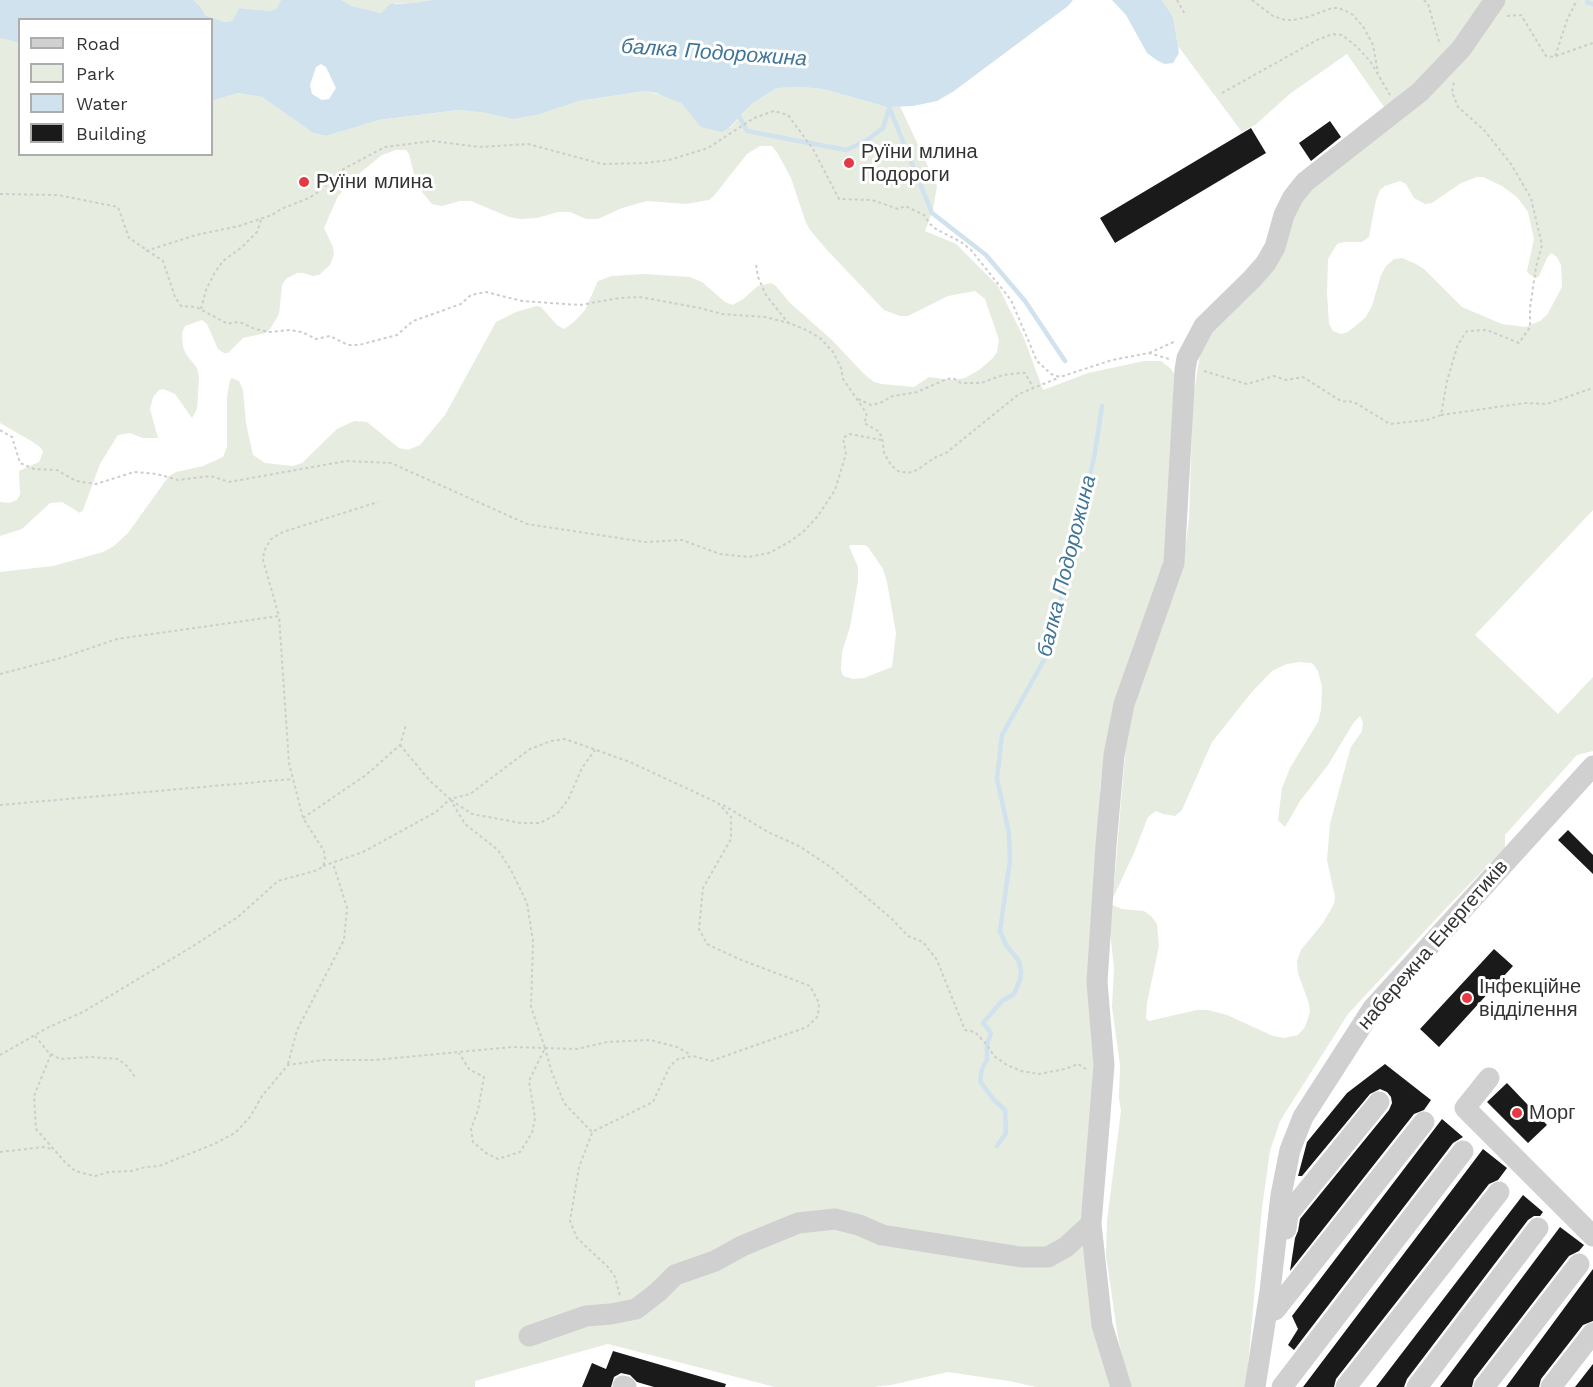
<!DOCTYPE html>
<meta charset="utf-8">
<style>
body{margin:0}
#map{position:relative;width:1593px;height:1387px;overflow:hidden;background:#fff;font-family:"Work Sans",sans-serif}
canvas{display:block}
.legend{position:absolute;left:18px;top:18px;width:195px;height:138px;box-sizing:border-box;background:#fff;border:2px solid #adadad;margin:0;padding:8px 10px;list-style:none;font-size:18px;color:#333}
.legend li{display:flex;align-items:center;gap:12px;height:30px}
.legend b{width:30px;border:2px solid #adadad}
</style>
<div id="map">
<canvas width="1593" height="1387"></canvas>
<ul class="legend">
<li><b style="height:8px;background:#d0d0d0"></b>Road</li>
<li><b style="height:16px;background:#e6ecdf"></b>Park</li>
<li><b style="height:16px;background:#cfe2ee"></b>Water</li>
<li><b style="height:16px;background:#1a1a1a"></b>Building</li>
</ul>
</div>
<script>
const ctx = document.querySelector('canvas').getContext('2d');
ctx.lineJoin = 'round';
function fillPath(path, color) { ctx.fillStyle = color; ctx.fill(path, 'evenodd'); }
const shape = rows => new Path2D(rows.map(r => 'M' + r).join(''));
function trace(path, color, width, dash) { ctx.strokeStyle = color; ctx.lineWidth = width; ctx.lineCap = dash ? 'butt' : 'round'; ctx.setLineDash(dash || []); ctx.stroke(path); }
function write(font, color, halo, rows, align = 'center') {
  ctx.font = font + ' "Work Sans",sans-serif'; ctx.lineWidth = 6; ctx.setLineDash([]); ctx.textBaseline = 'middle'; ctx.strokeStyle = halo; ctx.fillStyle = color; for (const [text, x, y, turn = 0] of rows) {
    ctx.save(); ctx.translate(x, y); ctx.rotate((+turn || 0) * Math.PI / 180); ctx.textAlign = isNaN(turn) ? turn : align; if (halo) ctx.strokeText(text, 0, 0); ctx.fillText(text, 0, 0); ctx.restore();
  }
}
fillPath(shape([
 [193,0,281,0,277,8,271,11,239,8,232,21,225,22,205,15,201,7],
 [341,0,432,0,414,3,396,3,381,13,352,6],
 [1162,0,1593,0,1593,510,1475,635,1558,714,1593,677,1593,751,1577,755,1505,835,1505,848,1448,906,1348,1014,1280,1121,1270,1151,1262,1208,1246,1387,1131,1387,1128,1381,1118,1338,1106,1255,1107,1221,1121,1111,1119,1098,1120,1065,1112,1007,1114,968,1110,932,1112,905,1122,909,1144,911,1152,917,1157,924,1159,946,1147,1003,1146,1018,1149,1021,1197,1010,1208,1010,1227,1015,1273,1036,1284,1038,1298,1035,1305,1027,1310,1012,1309,1004,1298,973,1297,961,1301,950,1323,923,1334,904,1335,897,1327,860,1330,824,1348,757,1351,747,1362,731,1363,722,1360,716,1354,722,1328,765,1300,801,1285,827,1278,820,1282,788,1290,768,1318,722,1321,710,1322,687,1318,671,1312,663,1300,662,1287,664,1272,671,1251,693,1212,742,1182,810,1175,816,1163,814,1156,811,1148,817,1134,853,1113,898,1127,730,1132,702,1182,571,1189,519,1193,398,1201,349,1298,202,1389,114,1347,54,1291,93,1255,125,1242,132,1178,46,1173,17],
 [1477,177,1483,177,1502,186,1517,197,1528,212,1534,239,1527,271,1529,274,1536,278,1539,276,1547,258,1551,253,1557,257,1561,265,1562,287,1547,315,1540,321,1525,327,1502,324,1462,307,1424,269,1416,264,1402,258,1394,259,1386,266,1381,275,1372,306,1365,318,1348,332,1341,334,1333,331,1329,324,1327,293,1328,259,1337,244,1344,242,1362,242,1369,237,1376,200,1380,190,1385,186,1400,181,1406,184,1414,198,1425,204,1432,203,1461,183],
 [0,38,19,43,20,154,212,154,212,101,238,93,262,97,313,133,326,136,379,120,459,110,540,114,579,101,645,91,669,97,681,103,687,110,730,128,753,103,777,88,801,87,823,89,887,107,900,106,937,186,933,210,925,231,956,244,998,286,1024,338,1043,390,1088,373,1144,361,1161,361,1171,369,1178,380,1169,543,1103,764,1100,789,1094,1012,1094,1196,1120,1387,1036,1387,1009,1381,948,1372,891,1385,873,1387,775,1387,608,1344,475,1381,475,1387,0,1387,0,572,53,566,103,552,114,546,128,533,169,476,176,472,203,466,223,457,227,447,227,397,230,380,232,378,239,381,243,390,246,423,253,455,265,463,293,466,302,463,337,429,354,421,367,422,399,448,408,450,420,445,445,415,496,322,516,312,537,306,541,307,557,325,564,329,574,322,585,310,598,281,612,276,644,274,690,277,702,282,725,302,733,305,743,299,758,286,771,283,776,286,790,303,831,339,864,374,874,382,882,384,914,387,929,377,951,380,965,378,979,370,993,358,997,352,999,340,985,299,975,291,948,296,908,316,900,316,884,310,827,250,810,230,806,223,791,178,778,154,772,146,760,146,747,154,713,197,709,200,686,204,647,201,622,208,598,219,586,219,570,212,558,212,537,218,520,219,509,217,471,201,460,201,442,206,432,204,417,186,409,154,406,150,396,150,382,155,356,176,338,196,324,228,333,247,334,254,330,265,319,275,313,276,303,273,297,273,286,279,282,285,279,314,270,329,266,333,243,338,228,353,224,353,218,349,207,324,202,320,185,326,182,333,183,347,186,354,197,368,199,377,197,409,192,418,175,394,163,389,159,390,153,397,150,409,158,438,143,438,130,433,118,435,100,464,83,510,80,513,62,502,50,503,22,529,0,536,0,502,9,503,17,500,20,494,19,471,39,462,43,452,41,448,33,442,0,423],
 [851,545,865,545,868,547,883,569,887,582,896,633,892,667,864,678,853,679,843,676,841,669,842,652,850,627,858,581,858,567,849,546]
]), '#e6ecdf');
fillPath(shape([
 [0,0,193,0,201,7,205,15,225,22,232,21,239,8,271,11,277,8,281,0,341,0,352,6,381,13,390,4,414,3,432,0,1073,0,1068,6,954,91,937,101,913,106,887,107,823,89,801,87,777,88,753,103,729,128,722,132,701,127,681,103,656,93,645,91,579,101,540,114,513,119,482,112,459,110,379,120,326,136,313,133,262,97,238,93,212,101,212,20,20,20,19,43,0,38],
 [321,64,326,67,336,88,329,99,322,100,312,94,310,85,316,67],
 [1112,0,1162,0,1173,17,1178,46,1179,53,1173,63,1165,64,1158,61,1147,53,1126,15]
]), '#cfe2ee');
trace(shape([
 [1587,2,1593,4],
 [887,102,932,213,986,255,1025,301,1065,361],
 [737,112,747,131,846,150,866,141,883,128,889,109],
 [997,1146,1006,1133,1005,1110,994,1100,980,1081,982,1069,987,1060,987,1045,991,1033,983,1023,1002,1001,1014,994,1020,980,1021,972,1019,961,1006,945,1000,931,1010,860,1009,833,997,779,1002,735,1048,653,1094,458,1102,406]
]), '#cfe2ee', 4.5);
fillPath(shape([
 [1330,121,1341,137,1311,161,1299,143],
 [1251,128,1266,153,1115,243,1100,218],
 [1568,830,1593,855,1593,874,1558,840],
 [1494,949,1513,966,1439,1047,1420,1029],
 [1385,1064,1431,1100,1424,1110,1414,1114,1290,1271,1295,1238,1298,1231,1300,1219,1389,1110,1392,1103,1391,1097,1387,1092,1380,1089,1370,1094,1302,1176,1298,1176,1307,1142,1347,1093],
 [1507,1083,1547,1125,1528,1143,1487,1102],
 [1442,1119,1463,1137,1453,1143,1294,1350,1288,1345,1298,1329,1292,1316],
 [1483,1149,1507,1168,1498,1180,1489,1184,1336,1379,1334,1387,1303,1387],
 [1523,1195,1543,1212,1540,1216,1534,1216,1528,1220,1407,1379,1404,1387,1376,1387],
 [1560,1227,1584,1245,1579,1251,1569,1256,1474,1379,1472,1387,1440,1387],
 [1593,1269,1593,1321,1583,1325,1541,1379,1539,1387,1506,1387],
 [613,1351,726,1384,725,1387,654,1387,637,1382,630,1375,621,1373,614,1377,611,1387,582,1387,592,1363,606,1369],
 [1593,1364,1593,1387,1575,1387]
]), '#1a1a1a');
trace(shape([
 [1177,0,1186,16],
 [1252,0,1273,16,1285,20,1293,20,1308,17,1332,8,1338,8,1346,11,1353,15,1364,28,1373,45,1378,73],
 [1424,0,1428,4,1440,45],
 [1507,16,1521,15,1546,56,1555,57,1567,20,1577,0],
 [1556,56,1593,43],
 [1222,93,1317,40,1332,34,1342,35,1356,46,1370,61,1390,95],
 [0,194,58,195,118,207,129,238,163,261,175,297,181,306,196,307,228,324,234,322,242,323,255,329,269,332,290,330,302,332,316,339,330,336,348,345,359,345,397,335,413,321,461,304,471,295,486,292,522,301,580,305,619,298,640,297,700,308,722,314,765,317,789,323],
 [146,251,196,235,239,226,272,215,281,209,309,198,320,191,338,172,385,147,433,141,480,147,528,144,602,164,645,163,669,160,708,148,754,118,774,111,788,115,813,149,839,199,872,200,898,209,905,206,924,215,930,224,936,229,961,242,971,250,1011,300,1037,361,1051,374,1060,377,1112,360,1149,353,1169,359],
 [756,265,758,277,766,295,784,318,789,323,806,330,820,338,833,352,841,368,843,379,865,411,867,416,864,423,878,431,882,437,884,453,891,465,898,471,908,473,917,470,934,458,946,453,1019,394,1058,378],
 [201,309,206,290,215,272,223,261,242,247,257,232,262,217],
 [1149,353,1176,341],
 [1204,371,1247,384,1274,376,1286,380,1303,377,1341,401,1354,402,1390,424,1427,420,1441,415,1447,381,1458,344,1467,331,1487,330,1519,343,1530,327,1530,308,1536,267,1542,245,1531,198,1511,164,1484,130,1458,107,1452,92,1454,82],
 [858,399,871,405,880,403,893,396,917,392,947,379,953,378,961,383,981,383,1003,375,1020,373,1025,373,1033,387],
 [1441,415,1525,403,1547,404,1593,388],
 [0,430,12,437,20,463,34,469,57,470,76,481,96,484,134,472,157,474,178,480,211,476,229,482,346,461,391,463,527,524,645,542,682,540,720,554,748,557,769,553,789,542,803,532,817,517,835,490,846,454,843,438,846,436,850,434,881,440],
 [0,674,61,658,117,639,279,616,263,560,264,551,271,539,283,532,378,502],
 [450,799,465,824,498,850,511,870,527,903,533,941,531,1007,545,1048,529,1081,535,1118,532,1133,520,1152,498,1159,486,1153,473,1142,471,1129,478,1110,484,1077,469,1069,459,1053],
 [451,800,472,814,521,823,540,823,557,814,568,800,582,768,595,750],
 [0,805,292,779],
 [723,805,768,832,799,846,832,868,891,918,908,936,923,942,937,960,965,1030,975,1032,987,1045,994,1056,1007,1065,1021,1071,1039,1074,1065,1069,1078,1064,1086,1069],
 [303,818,366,775,400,745,406,725],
 [323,866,363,852,436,812,450,799],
 [35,1036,49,1053,60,1059,91,1057,118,1059,127,1066,135,1077],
 [545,1048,577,1049,607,1042,650,1040,677,1047,691,1055],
 [51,1054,34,1096,36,1129,65,1162,75,1171,95,1176,109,1172,131,1171,146,1167,159,1166,214,1144,235,1133,250,1117,262,1096,288,1065,323,1060,374,1060,512,1047,545,1048,551,1070,564,1103,592,1132,653,1102,670,1066,678,1059,693,1056,711,1061,807,1027,818,1016,819,1003,810,986,739,959,707,944,699,929,703,888,731,839,731,817,718,803,630,762,565,739,551,741,530,749,470,794,450,799,430,781,400,745],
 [0,1055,49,1027,83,1012,190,948,238,917,278,881,318,870,323,866,325,860,324,851,303,818,289,763,279,616],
 [288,1064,297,1030,344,940,347,908,333,863],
 [592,1133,579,1167,570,1221,577,1238,608,1267,615,1277,620,1296],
 [0,1152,44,1147,51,1149]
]), '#cdcdcd', 2, [3, 3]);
trace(shape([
 [1489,1078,1465,1108,1593,1236],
 [1286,1229,1288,1214,1379,1102],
 [1275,1310,1424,1122],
 [529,1336,586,1316,611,1314,636,1309,658,1292,675,1275,715,1261,742,1246,798,1223,835,1219,859,1225,882,1235,1021,1257,1048,1257,1066,1247,1091,1224],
 [623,1386,626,1387],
 [1121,1387,1102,1325,1091,1224,1104,1065,1097,982,1106,845,1114,755,1124,704,1174,563,1185,370,1187,358,1204,326,1252,279,1266,263,1275,247,1284,215,1293,197,1305,182,1420,92,1461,49,1495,0],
 [1255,1387,1270,1291,1281,1195,1290,1150,1303,1117,1373,1008,1593,766],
 [1282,1387,1463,1151],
 [1346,1387,1499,1192],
 [1417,1387,1538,1228],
 [1484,1387,1579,1264],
 [1551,1387,1593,1333]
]), '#d0d0d0', 21);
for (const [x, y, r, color] of [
 [849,163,6,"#e63946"],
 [304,182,6,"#e63946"],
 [1467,998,6,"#e63946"],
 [1517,1113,6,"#e63946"]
]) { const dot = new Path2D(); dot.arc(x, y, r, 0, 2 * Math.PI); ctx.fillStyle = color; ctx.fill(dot); trace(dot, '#fff', 2); }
write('20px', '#333', '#fff', [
 ["Руїни млина",861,152],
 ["Подороги",861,175],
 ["Руїни млина",316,182],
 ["Інфекційне",1479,987],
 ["відділення",1479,1010],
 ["Морг",1529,1113]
], 'left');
write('20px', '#333', '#fff', [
 ["набережна Енергетиків",1433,945,-49]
]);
write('italic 21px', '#3f7597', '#fff', [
 ["балка Подорожина",714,53,4],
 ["балка Подорожина",1067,566,-76]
]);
</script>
